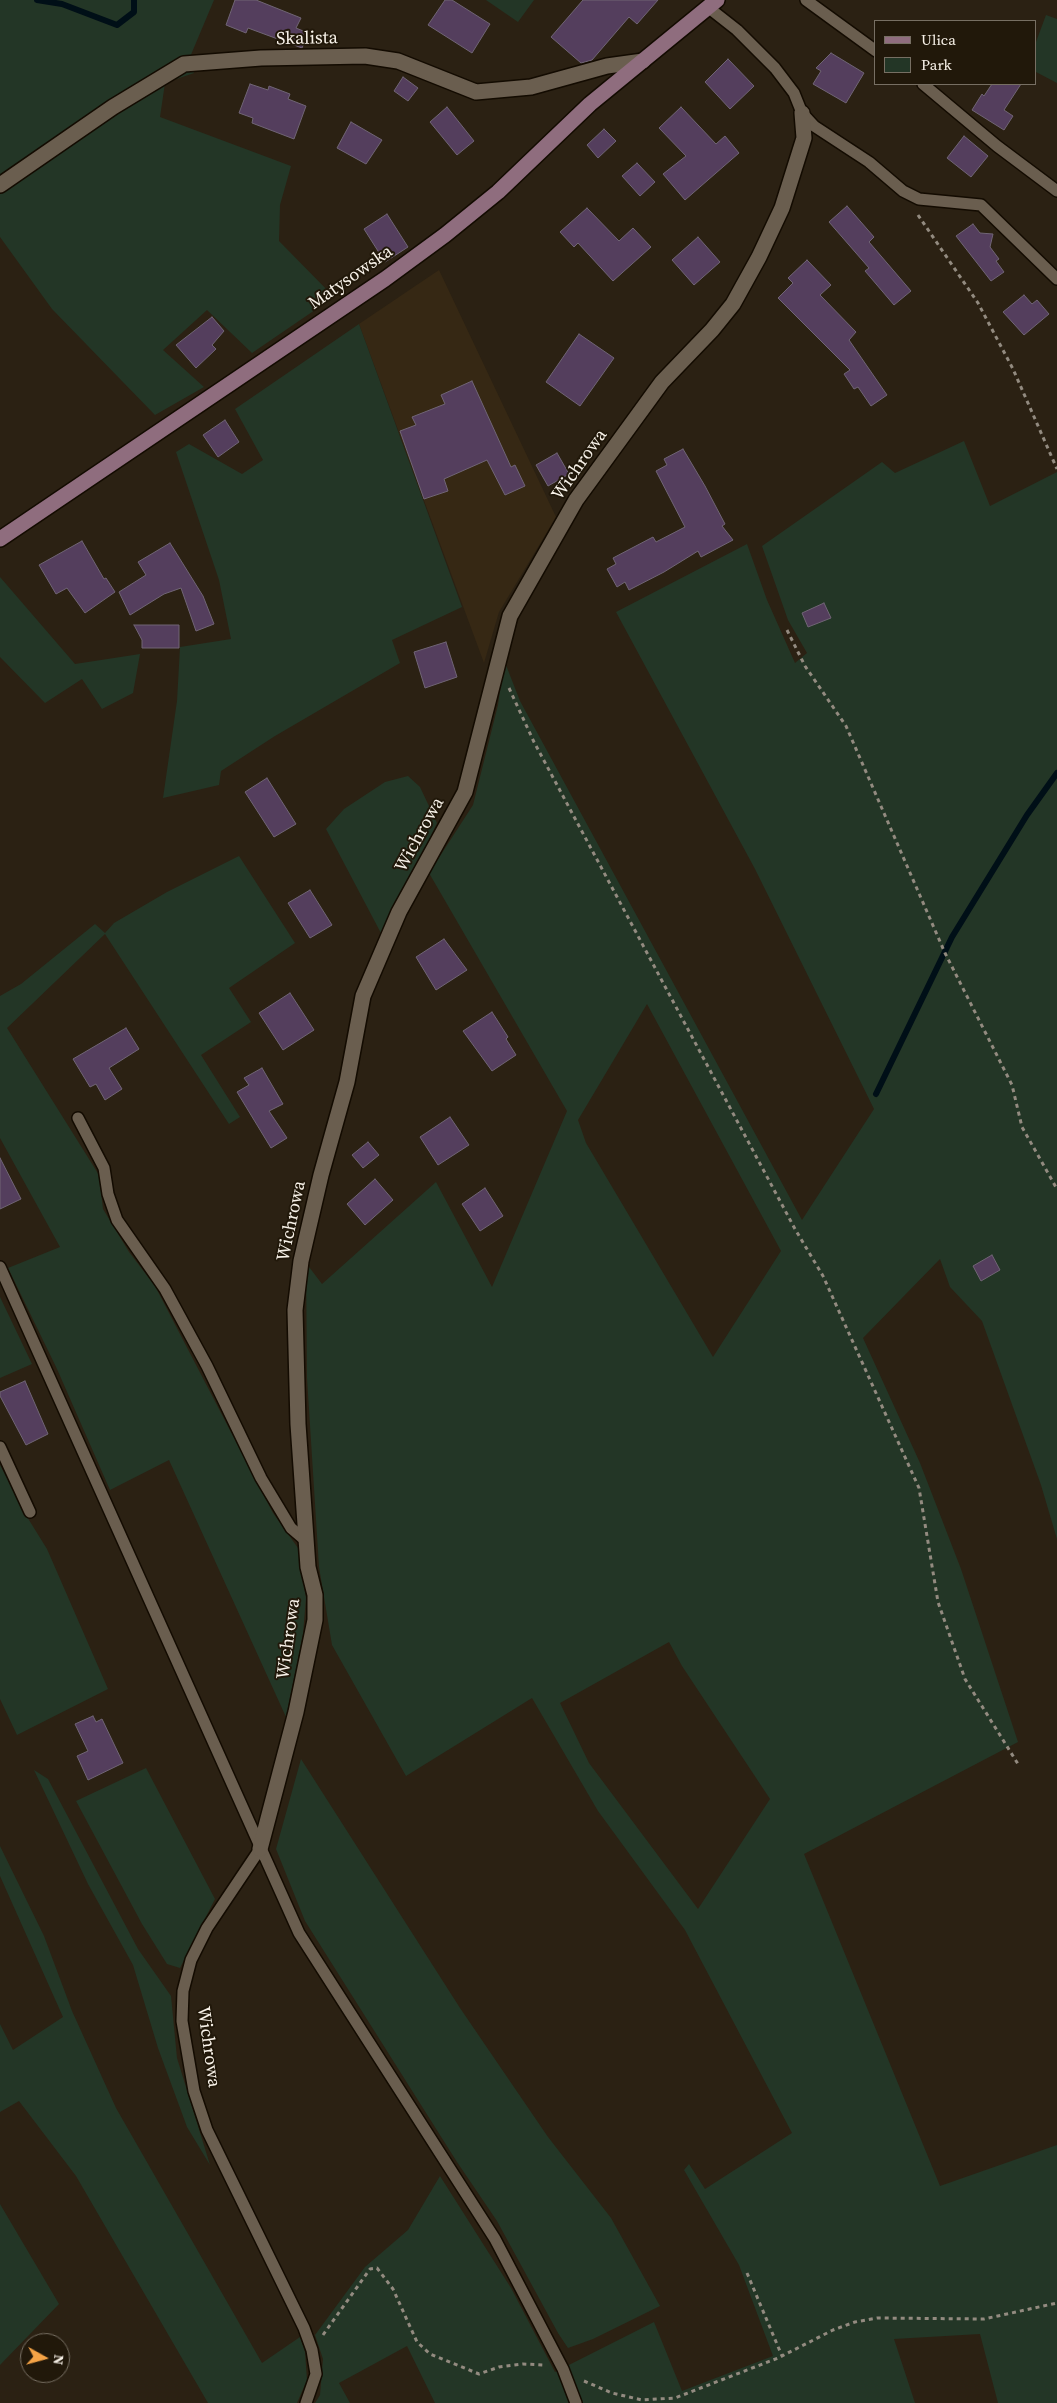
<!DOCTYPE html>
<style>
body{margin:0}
#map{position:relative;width:1057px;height:2403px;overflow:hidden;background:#2b2113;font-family:"Source Serif 4",serif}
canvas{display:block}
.legend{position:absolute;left:874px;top:20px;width:162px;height:65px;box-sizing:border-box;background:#21180a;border:1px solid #776f63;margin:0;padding:6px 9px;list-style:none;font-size:15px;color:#f8f2e9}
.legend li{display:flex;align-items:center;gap:10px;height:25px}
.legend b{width:25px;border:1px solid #776f63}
.north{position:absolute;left:20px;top:2333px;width:50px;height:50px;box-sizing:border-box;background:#21180a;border:1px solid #776f63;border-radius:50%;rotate:97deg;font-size:14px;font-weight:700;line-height:20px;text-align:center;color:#f8f2e9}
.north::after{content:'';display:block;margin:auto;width:18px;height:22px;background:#f5a346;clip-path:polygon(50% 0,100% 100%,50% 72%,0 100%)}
</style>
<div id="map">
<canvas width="1057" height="2403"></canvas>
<ul class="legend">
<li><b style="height:6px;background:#8f6d7e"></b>Ulica</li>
<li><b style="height:14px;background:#233626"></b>Park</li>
</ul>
<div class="north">N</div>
</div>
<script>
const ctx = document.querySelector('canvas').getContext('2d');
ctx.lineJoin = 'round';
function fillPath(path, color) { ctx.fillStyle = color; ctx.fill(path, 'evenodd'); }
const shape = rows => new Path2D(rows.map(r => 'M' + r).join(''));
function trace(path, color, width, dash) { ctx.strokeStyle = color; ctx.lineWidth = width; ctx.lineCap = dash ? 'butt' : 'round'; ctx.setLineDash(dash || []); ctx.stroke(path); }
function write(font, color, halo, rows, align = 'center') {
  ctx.font = font + ' "Source Serif 4",serif'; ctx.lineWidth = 4; ctx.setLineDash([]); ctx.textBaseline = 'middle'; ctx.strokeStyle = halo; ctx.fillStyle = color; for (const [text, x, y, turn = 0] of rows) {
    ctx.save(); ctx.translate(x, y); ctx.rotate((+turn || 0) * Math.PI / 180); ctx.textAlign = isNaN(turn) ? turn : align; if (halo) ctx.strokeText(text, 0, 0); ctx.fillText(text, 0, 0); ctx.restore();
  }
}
fillPath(shape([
 [439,270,556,517,499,612,484,663,359,324]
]), '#362814');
fillPath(shape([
 [0,0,214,0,190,57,194,73,165,83,160,117,291,166,280,205,279,241,334,297,252,353,207,310,163,350,204,387,155,415,52,309,0,237],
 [486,0,534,0,518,22],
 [1046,15,1057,19,1057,83,1036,72,1036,42],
 [359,324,462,607,392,640,400,663,275,736,221,771,219,785,163,798,177,701,180,647,231,639,219,580,176,452,189,444,242,474,263,460,235,409],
 [964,441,990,506,1057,472,1057,1539,1041,1485,982,1321,950,1287,940,1259,863,1338,920,1463,961,1569,1018,1742,804,1854,940,2186,1057,2145,1057,2403,998,2403,980,2334,894,2339,915,2403,435,2403,407,2346,339,2383,350,2403,315,2403,320,2395,323,2359,315,2335,365,2267,408,2230,440,2176,511,2288,555,2372,654,2322,682,2391,773,2356,739,2265,684,2170,689,2164,705,2189,792,2133,685,1930,598,1811,532,1698,406,1776,332,1645,319,1567,307,1378,306,1263,322,1284,436,1182,492,1287,567,1111,429,873,473,805,498,705,504,660,520,701,802,1220,874,1109,755,869,616,612,747,544,767,600,795,663,807,653,788,620,762,546,882,462,895,473],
 [647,1004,781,1251,713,1357,586,1143,578,1120],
 [669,1642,682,1666,770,1799,698,1909,589,1763,560,1703],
 [0,577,75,664,140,654,133,693,102,709,82,679,45,703,0,657],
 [408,776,420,787,437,823,383,937,326,829,344,809,385,782],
 [239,856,295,943,229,988,251,1022,201,1055,240,1117,229,1124,105,934,7,1028,99,1175,103,1209,129,1252,155,1286,273,1513,298,1548,306,1598,303,1634,286,1717,169,1460,110,1490,57,1369,8,1268,60,1247,0,1138,0,996,21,984,95,924,105,933,114,923,167,892],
 [0,1297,32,1364,0,1378],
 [0,1465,29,1520,47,1549,108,1689,17,1735,0,1699],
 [301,1759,460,2008,548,2137,611,2218,660,2306,593,2339,568,2348,558,2333,497,2221,457,2162,305,1921,276,1849],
 [146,1768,215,1899,180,1968,167,1964,142,1924,76,1801],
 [34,1770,48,1779,138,1949,171,1996,177,2058,210,2165,187,2127,158,2048,133,1965,88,1884],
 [0,1846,44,1936,72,2011,116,2108,262,2363,300,2337,305,2352,307,2380,297,2403,208,2403,76,2176,19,2101,0,2112,0,2024,13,2050,63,2017,0,1876],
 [0,2204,59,2304,0,2365]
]), '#233626');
trace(shape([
 [37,0,62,4,117,25,134,12,134,0],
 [876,1094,952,937,1027,815,1057,773]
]), '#000f17', 6);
const building = shape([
 [235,0,256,0,301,18,296,28,308,33,302,48,248,28,246,33,226,25,235,0],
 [445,0,452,0,490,24,472,53,428,25,445,0],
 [583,0,658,0,637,24,629,17,592,60,581,63,551,37,583,0],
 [831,53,864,73,846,103,813,84,821,71,816,68,831,53],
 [728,59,754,86,730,109,705,82,728,59],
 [403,77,418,88,408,101,394,91,403,77],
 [250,84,268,90,269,86,290,94,288,99,306,106,294,139,252,123,253,118,239,113,250,84],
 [992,84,1021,84,1004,110,1013,116,1004,130,972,110,982,94,984,96,992,84],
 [447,107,474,141,457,155,430,122,447,107],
 [681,107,716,144,725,136,739,153,685,200,663,174,686,156,659,128,681,107],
 [351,122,382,140,366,164,337,148,351,122],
 [604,129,616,141,598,158,587,145,604,129],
 [964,136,988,156,971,177,947,158,964,136],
 [637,163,655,182,640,196,622,176,637,163],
 [847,206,874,237,869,242,911,291,894,305,865,271,869,268,829,222,847,206],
 [587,208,619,241,633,228,651,247,613,281,578,243,574,247,560,232,587,208],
 [387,214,408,247,385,262,364,229,387,214],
 [973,224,980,233,993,234,990,247,999,259,996,261,1004,272,991,281,956,236,973,224],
 [698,237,720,262,694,285,672,260,698,237],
 [807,260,831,285,820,295,856,332,849,340,887,395,871,406,858,387,854,389,844,374,850,370,778,298,793,283,788,278,807,260],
 [1024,295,1032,304,1037,300,1049,314,1024,335,1003,312,1024,295],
 [212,317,224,331,212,345,216,349,196,368,176,345,212,317],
 [579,334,614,358,580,406,546,382,579,334],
 [472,381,511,467,515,465,525,486,505,495,487,460,444,479,448,491,424,499,400,431,416,425,412,417,445,404,441,395,472,381],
 [225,420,239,442,218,457,203,435,225,420],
 [683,449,705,486,725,524,722,526,733,540,701,557,698,551,664,572,629,590,625,582,617,587,607,569,616,564,613,558,653,537,656,542,685,527,656,471,667,465,664,459,683,449],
 [557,453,569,474,548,486,536,465,557,453],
 [82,541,104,579,106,578,115,592,85,613,67,588,56,594,39,565,82,541],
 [170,543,203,596,214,624,196,631,181,588,164,594,130,615,119,592,146,575,138,562,170,543],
 [824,603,831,618,808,627,802,613,824,603],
 [134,625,179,625,179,648,142,648,142,640,134,625],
 [446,642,457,677,425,688,414,652,446,642],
 [267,778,296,824,274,837,245,792,267,778],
 [310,890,332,925,310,938,288,903,310,890],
 [444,939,467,970,436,990,416,957,444,939],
 [290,993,314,1030,283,1050,259,1013,290,993],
 [492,1012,508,1037,506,1039,516,1055,492,1071,463,1031,492,1012],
 [126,1028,139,1049,109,1068,122,1089,105,1100,96,1084,90,1087,73,1059,126,1028],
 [262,1068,283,1104,269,1111,287,1138,271,1148,237,1092,249,1085,244,1078,262,1068],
 [450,1117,469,1145,438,1165,420,1137,450,1117],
 [368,1142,379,1155,363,1168,352,1155,368,1142],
 [0,1158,21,1199,0,1209,0,1158],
 [375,1179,393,1200,365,1225,347,1204,375,1179],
 [485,1188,503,1216,480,1231,462,1204,485,1188],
 [992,1255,1000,1270,981,1281,973,1266,992,1255],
 [25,1381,48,1434,26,1445,0,1396,0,1392,25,1381],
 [93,1716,96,1722,102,1719,123,1763,88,1780,77,1756,88,1751,75,1724,93,1716]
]);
fillPath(building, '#543e5d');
trace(building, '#706575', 1);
const lane = shape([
 [806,0,876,51],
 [709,8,737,30,775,68,794,93,802,113,814,126,869,162,903,191,919,199,981,205,1057,279],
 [923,84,997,146,1057,191],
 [78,1118,104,1168,108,1194,117,1220,165,1289,207,1366,261,1478,291,1528,305,1540],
 [0,1267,299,1933,495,2239,563,2369,576,2403],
 [0,1447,30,1512],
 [260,1849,207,1928,191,1960,183,1991,182,2021,194,2091,207,2130,304,2328,312,2350,316,2374,306,2403]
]);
const street = shape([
 [0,185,113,107,184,64,261,58,365,56,398,61,476,92,531,87,607,66,643,61],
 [260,1849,296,1712,315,1620,315,1595,308,1567,298,1424,295,1310,301,1261,321,1175,347,1082,363,996,399,912,465,792,510,616,576,500,662,382,712,330,733,304,759,257,782,208,804,138,802,113]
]);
const secondary = shape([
 [0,539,385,279,445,235,498,192,590,104,717,0]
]);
trace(lane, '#130b01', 14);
trace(street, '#130b01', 18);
trace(secondary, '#130b01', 18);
trace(shape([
 [918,215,978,303,1013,369,1057,469],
 [787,630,805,666,846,726,945,953,1012,1085,1022,1127,1057,1189],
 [509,688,534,742,795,1229,823,1276,919,1488,938,1602,965,1679,1018,1764],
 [747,2273,782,2356],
 [323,2335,370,2269,377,2268,393,2289,417,2342,430,2354,479,2374,499,2367,523,2364,544,2365],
 [584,2381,612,2393,642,2400,675,2398,778,2358,833,2330,855,2322,877,2318,984,2319,1057,2303]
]), '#938b80', 3, [4, 4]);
trace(lane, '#6a5e4f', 11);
trace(street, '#6a5e4f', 15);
trace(secondary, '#8f6d7e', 15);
write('18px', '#f8f2e9', '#21180a', [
 ["Skalista",307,39,-1],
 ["Matysowska",351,278,-35],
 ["Wichrowa",580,465,-55],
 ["Wichrowa",420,835,-61],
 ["Wichrowa",292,1221,-78],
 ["Wichrowa",289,1639,-82],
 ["Wichrowa",208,2047,82]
]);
</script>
